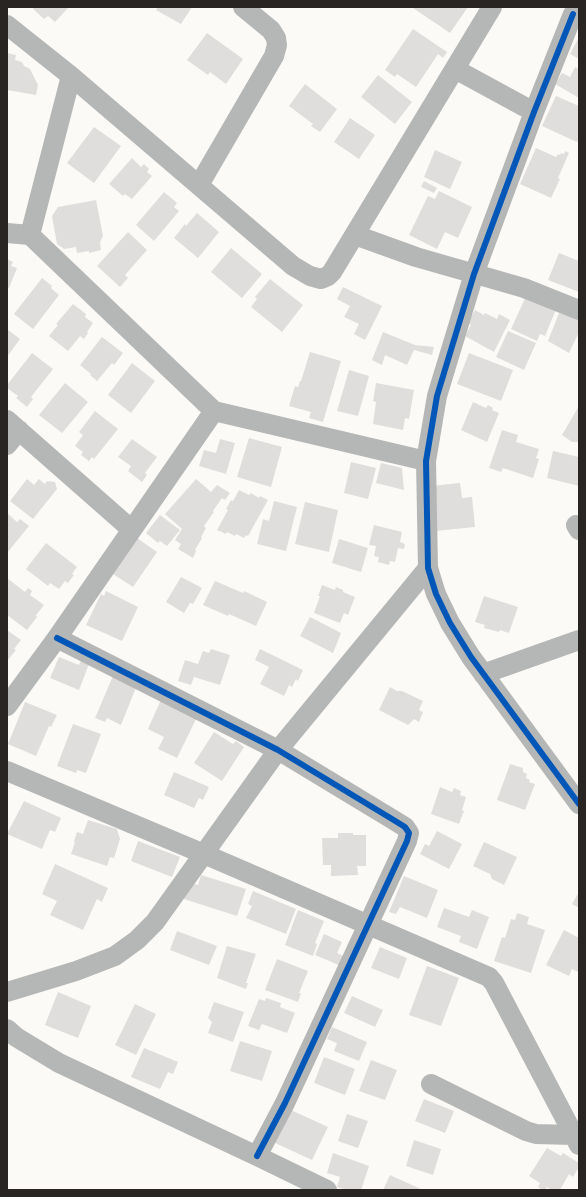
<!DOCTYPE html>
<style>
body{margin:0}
#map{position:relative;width:586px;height:1197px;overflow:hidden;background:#fcfaf7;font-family:Manrope,sans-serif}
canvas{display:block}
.frame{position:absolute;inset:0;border:8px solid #282522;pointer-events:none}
</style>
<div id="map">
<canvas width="586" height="1197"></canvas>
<div class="frame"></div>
</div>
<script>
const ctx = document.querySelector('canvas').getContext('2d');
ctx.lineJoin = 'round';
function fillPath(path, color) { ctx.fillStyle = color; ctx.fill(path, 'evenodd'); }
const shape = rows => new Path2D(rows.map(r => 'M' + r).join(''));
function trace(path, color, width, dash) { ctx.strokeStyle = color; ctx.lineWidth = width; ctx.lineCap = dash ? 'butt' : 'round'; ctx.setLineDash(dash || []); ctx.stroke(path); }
fillPath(shape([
 [34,7,69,7,55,22,48,16,44,19,33,9],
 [158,7,192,7,181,24,156,10],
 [414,7,468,7,450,33,413,8],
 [413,29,447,52,443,58,438,54,416,87,397,74,395,77,385,70],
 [207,33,243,59,226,84,210,72,208,75,187,60],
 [578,39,579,40,579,59,570,54],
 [7,53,16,55,15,60,22,62,24,66,30,69,38,85,36,95,7,90],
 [575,67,579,69,579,98,555,84,562,73,570,77],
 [378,75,412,102,395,124,361,97],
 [305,84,337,109,320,132,311,126,313,124,289,106],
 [556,96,579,106,579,138,577,142,542,126],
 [350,118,375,135,359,159,334,142],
 [94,127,121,146,94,183,67,163],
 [536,148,556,157,558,154,560,155,561,153,564,154,565,151,569,153,558,178,560,179,551,198,520,184],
 [435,150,462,162,450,189,424,177],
 [132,158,141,167,144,164,149,169,147,172,152,176,132,199,125,194,123,196,109,184],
 [424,181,437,188,434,193,421,187],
 [439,191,472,207,458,238,445,232,437,249,409,235,428,196,435,199],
 [164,192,177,203,174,207,179,211,154,241,136,225],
 [96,200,103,236,100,242,101,250,89,253,89,251,77,253,76,247,64,249,57,244,52,216,58,207],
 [197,213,219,232,198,258,174,238,185,224,186,226],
 [128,232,147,250,125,275,128,278,120,287,97,266],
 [231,248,262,274,242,298,211,272],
 [559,253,579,261,579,292,548,280],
 [7,259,13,262,11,266,17,268,9,288,7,287],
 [42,278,52,286,51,288,59,295,33,329,14,314],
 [270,279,303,305,282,332,251,307,257,299,255,297],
 [343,287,382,306,365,340,354,334,359,324,344,317,350,306,337,299],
 [527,294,557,307,545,336,540,334,537,341,511,329],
 [73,304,86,314,85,317,93,323,87,332,88,333,84,339,80,336,68,351,49,336,58,325,56,324],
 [475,310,484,315,485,313,497,319,499,314,510,320,494,352,465,336,471,325,468,323],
 [559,313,579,319,579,332,569,353,548,341],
 [7,329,20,339,7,357],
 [508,331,536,343,524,370,496,357],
 [383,332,415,345,434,347,432,355,414,350,407,365,385,355,382,365,372,360],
 [102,337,123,353,114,365,112,363,97,381,90,375,91,374,80,365],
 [310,352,341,361,323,422,309,418,311,412,289,406,295,386,298,387,300,381,301,381],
 [32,353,53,369,31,397,33,399,27,407,16,398,18,396,7,388,7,385],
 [469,353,513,370,501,401,457,384],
 [132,363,155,381,131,413,108,395],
 [349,370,369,376,358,416,337,411],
 [65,383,88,402,62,433,39,415],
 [376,383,414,390,409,419,405,418,403,430,373,424,376,402,373,401],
 [473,402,486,408,488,405,493,408,492,410,499,413,487,442,461,430],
 [579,406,579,442,572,442,562,435],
 [95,411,118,429,94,459,92,457,89,461,81,455,83,452,75,446,83,435,79,432],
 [502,430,518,435,516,442,539,449,536,458,539,459,533,478,503,468,501,472,489,468],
 [249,438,282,447,271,487,237,477],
 [132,439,157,457,145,473,147,475,142,482,128,471,131,466,118,457],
 [220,439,235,443,226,474,199,466,204,450,216,453],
 [553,451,579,457,579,486,547,478],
 [351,462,376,468,368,499,344,493],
 [381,463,402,468,404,490,376,483],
 [27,479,34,485,39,479,45,484,47,481,55,482,57,489,33,519,10,501],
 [196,479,211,492,217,485,230,493,225,500,222,498,213,511,214,512,204,526,206,528,201,537,202,538,195,550,196,551,193,558,178,549,181,544,175,540,182,529,165,514],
 [460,483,462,498,472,497,475,527,435,531,430,486],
 [239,490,249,495,251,493,259,498,260,496,268,500,248,536,246,535,244,538,236,534,235,536,227,532,226,534,217,530,228,510,226,509,231,500,233,501],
 [274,501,297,507,286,551,257,544,263,519,269,521],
 [305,502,338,510,329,552,295,544],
 [7,513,17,522,20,519,29,526,7,553],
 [160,515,180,530,167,546,160,541,158,543,146,533],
 [374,525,402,532,400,542,405,544,404,549,398,548,395,562,390,561,389,565,378,562,379,557,374,556,376,546,369,545],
 [137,538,157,552,133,587,113,574],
 [339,539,368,548,361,572,332,563],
 [46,543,77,567,72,574,74,575,68,583,65,581,59,589,50,583,48,586,26,569],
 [181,577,202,588,193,604,190,603,184,613,166,602],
 [7,578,25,592,28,588,32,591,30,595,44,605,36,615,37,617,27,630,7,615],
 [215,581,243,593,244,591,267,602,256,626,229,614,228,616,203,605],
 [322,585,335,590,336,587,343,590,343,592,355,597,348,615,344,613,340,623,314,613,320,596,318,596],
 [106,591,138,607,122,641,86,625,101,594,104,596],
 [484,596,518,607,509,633,500,630,499,632,484,628,485,625,475,622],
 [310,617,341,633,333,653,300,636],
 [7,630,21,640,14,649,16,650,7,661],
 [211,649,230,655,220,685,194,677,191,685,178,681,185,660,198,664,203,651,209,653],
 [260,649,303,670,298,681,296,679,292,687,289,685,284,696,260,684,269,667,255,660],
 [83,655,91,659,79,690,50,678,59,657,79,665],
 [113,676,137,685,121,725,107,718,105,722,95,718],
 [390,687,397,691,402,691,423,701,419,710,423,712,419,722,414,719,408,725,379,710],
 [163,695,199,713,177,758,158,749,164,737,148,729],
 [25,702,57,715,51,727,49,726,36,756,8,744],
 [73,724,101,734,86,773,77,770,76,773,57,766],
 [214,732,233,744,236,741,244,747,222,781,194,763],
 [510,764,523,768,523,772,527,774,526,778,530,780,529,782,535,784,525,810,497,800],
 [174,772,209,787,203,800,199,798,194,808,164,795],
 [440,787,452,792,454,788,461,791,460,795,466,797,462,810,464,811,459,824,431,814],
 [24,801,61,818,55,832,50,830,42,849,7,834],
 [88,820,117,829,120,839,114,858,110,857,107,866,71,854,75,842,74,841,77,832,83,834],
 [437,831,462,844,449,869,420,854,425,844,429,846],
 [338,833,353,833,353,835,366,835,366,866,357,866,358,875,331,876,331,865,323,865,322,838,338,838],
 [138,841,180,857,172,877,131,861],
 [484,842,517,857,504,885,492,879,490,874,473,866],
 [55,864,108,888,102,902,97,899,83,930,50,915,57,901,42,894],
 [201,875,246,889,237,916,184,899,189,882,198,885],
 [404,876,438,890,427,918,400,907,396,914,389,912],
 [253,891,296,909,286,934,246,918,252,906,248,904],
 [579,892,579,908,572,904],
 [444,908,469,917,472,910,489,917,477,949,459,942,461,936,437,927],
 [298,910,324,921,315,943,317,944,313,956,285,945],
 [517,913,529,917,527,924,545,930,531,973,494,961,502,937,505,938,511,919,515,920],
 [564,930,579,938,579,971,578,972,572,969,569,976,546,965],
 [177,931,217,946,209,965,170,950],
 [324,934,342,942,337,953,345,957,341,966,315,955],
 [227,946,256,954,246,983,248,983,246,989,217,978],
 [380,947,407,958,399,979,371,968],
 [277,959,308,971,299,993,301,993,298,1002,265,990],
 [427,966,459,978,441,1026,409,1015],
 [58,992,91,1006,78,1038,45,1025],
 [352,996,383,1010,375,1027,344,1013],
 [266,998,281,1003,280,1007,295,1013,287,1033,262,1024,259,1030,248,1026,259,999,265,1001],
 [214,1002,244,1012,233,1042,208,1033,212,1022,208,1018],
 [135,1004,156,1014,136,1055,115,1045],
 [332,1027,367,1042,359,1061,334,1051,337,1043,327,1039],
 [240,1041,272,1051,262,1081,230,1071],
 [144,1048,178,1062,173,1074,168,1072,160,1089,131,1077],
 [324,1057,355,1069,345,1095,314,1083],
 [371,1060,397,1070,385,1100,359,1091],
 [424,1099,454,1111,445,1133,415,1121],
 [291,1110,328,1127,312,1160,275,1143],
 [347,1114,368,1121,358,1148,338,1141],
 [414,1140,441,1149,433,1175,406,1166],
 [547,1148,561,1156,563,1153,579,1163,579,1167,573,1177,569,1174,560,1190,551,1190,547,1187,545,1190,543,1190,538,1187,540,1183,529,1176],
 [333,1153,369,1166,361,1190,347,1190,337,1187,340,1177,327,1173],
 [390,1175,423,1190,383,1190]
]), '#e0dedc');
trace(shape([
 [573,14,534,112,474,274,437,396,426,461,428,568,436,594,450,623,471,657,579,804],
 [7,25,71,76,293,266,310,276,321,279,328,276,332,272,492,7],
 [455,69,534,112],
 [71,76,30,235,214,411,426,461],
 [199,185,274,56,277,45,276,38,271,30,243,7],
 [7,233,30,235],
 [355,235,416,257,524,288,579,310],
 [7,420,132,530],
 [7,445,19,430],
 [576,525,579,530],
 [57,638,278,750,392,819,405,827,409,833,407,841,285,1103,257,1156],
 [483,674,579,640],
 [7,706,57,638,214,411],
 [7,771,204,854,489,977,494,983,579,1145],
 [7,992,76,971,115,956,137,940,155,922,278,750,428,568],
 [7,1029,16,1037,59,1063,257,1156,327,1190],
 [431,1084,526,1131,536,1134,573,1135]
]), '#b5b7b6', 20);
trace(shape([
 [573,14,534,112,474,274,437,396,426,461,428,568,436,594,450,623,471,657,579,804],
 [57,638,278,750,392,819,405,827,409,833,407,841,285,1103,257,1156]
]), '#0057b8', 6);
</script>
